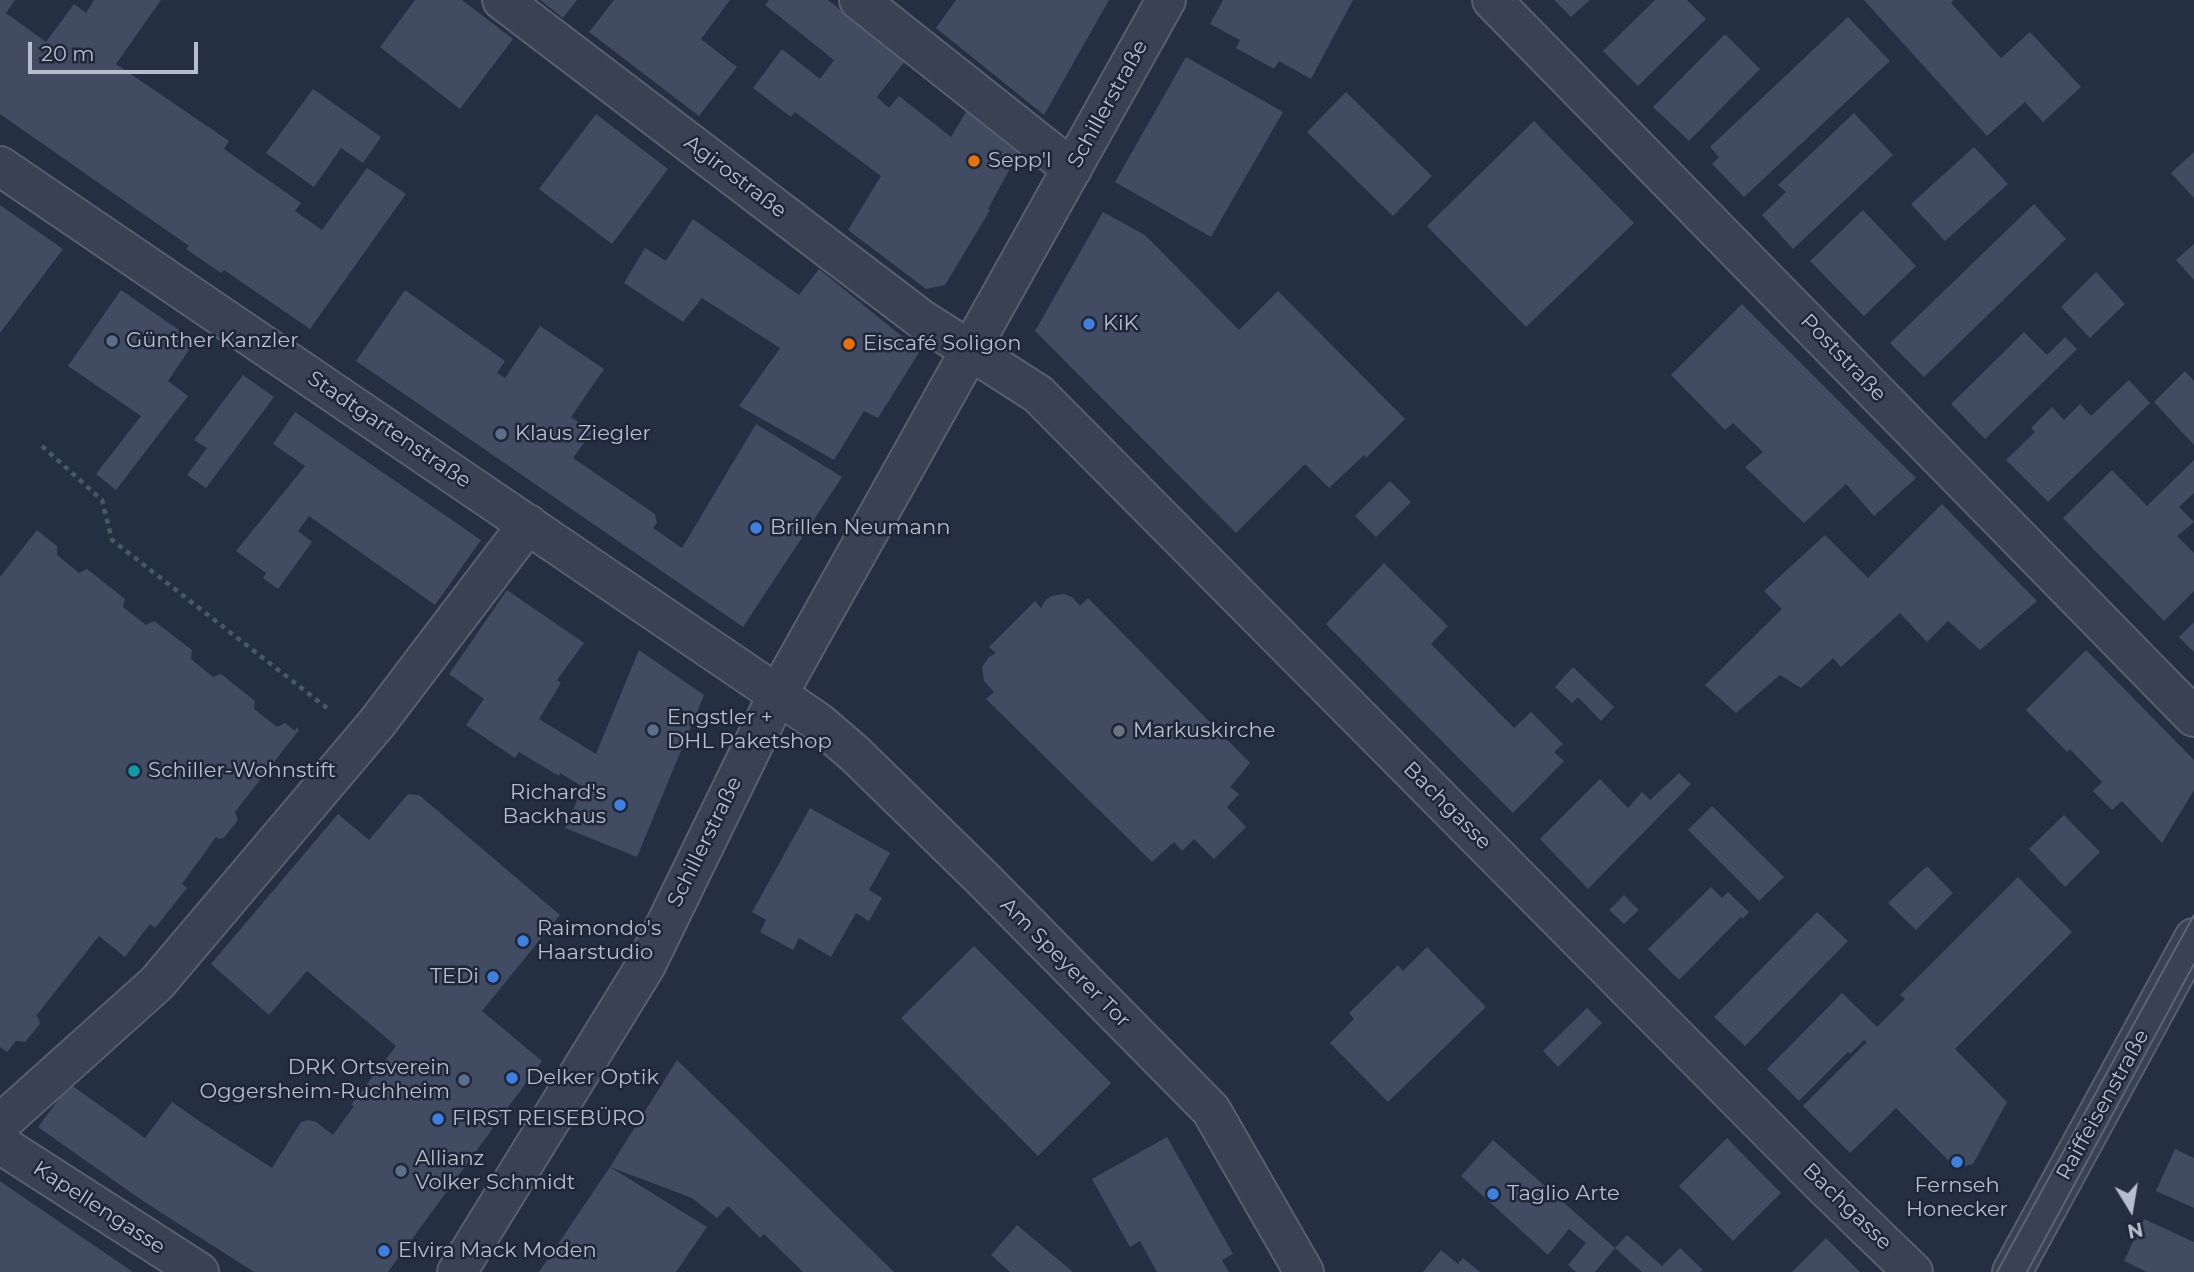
<!DOCTYPE html>
<meta charset="utf-8">
<style>
body{margin:0}
#map{position:relative;width:2194px;height:1272px;overflow:hidden;background:#252f42;font-family:Montserrat,sans-serif}
canvas{display:block}
.north{position:absolute;left:2096px;top:1174px;width:70px;height:70px;-webkit-text-stroke:5px #1e2637;paint-order:stroke;rotate:169deg;font-size:19px;font-weight:700;line-height:28px;text-align:center;color:#b6bdcc}
.north::after{content:'';display:block;margin:auto;width:24px;height:32px;background:#b6bdcc;clip-path:polygon(50% 0,100% 100%,50% 72%,0 100%)}
.scale{position:absolute;left:28px;top:42px;width:170px;height:32px;box-sizing:border-box;border:4px solid #b6bdcc;border-top:0;padding-left:9px;font-size:21px;line-height:24px;white-space:nowrap;color:#b6bdcc;-webkit-text-stroke:5px #1e2637;paint-order:stroke}
</style>
<div id="map">
<canvas width="2194" height="1272"></canvas>
<div class="north">N</div>
<div class="scale">20 m</div>
</div>
<script>
const ctx = document.querySelector('canvas').getContext('2d');
ctx.lineJoin = 'round';
function fillPath(path, color) { ctx.fillStyle = color; ctx.fill(path, 'evenodd'); }
const shape = rows => new Path2D(rows.map(r => 'M' + r).join(''));
function trace(path, color, width, dash) { ctx.strokeStyle = color; ctx.lineWidth = width; ctx.lineCap = dash ? 'butt' : 'round'; ctx.setLineDash(dash || []); ctx.stroke(path); }
function write(font, color, halo, rows, align = 'center') {
  ctx.font = font + ' Montserrat,sans-serif'; ctx.lineWidth = 5; ctx.setLineDash([]); ctx.textBaseline = 'middle'; ctx.strokeStyle = halo; ctx.fillStyle = color; for (const [text, x, y, turn = 0] of rows) {
    ctx.save(); ctx.translate(x, y); ctx.rotate((+turn || 0) * Math.PI / 180); ctx.textAlign = isNaN(turn) ? turn : align; if (halo) ctx.strokeText(text, 0, 0); ctx.fillText(text, 0, 0); ctx.restore();
  }
}
fillPath(shape([
 [0,0,15,0,6,13,46,42,74,4,86,13,94,0,161,0,116,64,229,141,224,149,301,203,295,211,322,230,367,168,406,194,310,329,224,270,221,273,186,249,189,246,0,114],
 [415,0,462,0,513,39,460,109,380,47],
 [540,0,577,0,563,18],
 [614,0,730,0,701,39,737,67,699,116,589,32],
 [769,0,828,0,905,61,877,97,889,108,899,96,951,137,967,110,1019,152,988,209,990,210,945,285,926,289,848,230,881,176,795,112,791,117,753,88,782,49,820,79,834,60,765,5],
 [956,0,1109,0,1044,115,936,28],
 [1223,0,1353,0,1311,79,1279,61,1274,69,1236,48,1240,40,1210,24],
 [1554,0,1590,0,1571,17],
 [1655,0,1687,0,1706,19,1638,86,1603,51],
 [1864,0,1954,0,1951,3,2001,58,2030,32,2081,87,2043,122,2025,102,1987,136],
 [1848,17,1890,61,1744,197,1712,164,1719,157,1710,147],
 [1725,34,1760,69,1689,141,1653,107],
 [1186,57,1283,112,1211,237,1115,182],
 [313,89,381,137,363,163,341,148,314,187,266,153],
 [1346,92,1432,176,1393,216,1307,132],
 [1854,113,1893,155,1793,249,1762,215,1786,192,1778,185],
 [596,114,668,169,612,244,539,189],
 [1534,121,1634,223,1526,327,1427,226],
 [1974,147,2008,184,1945,241,1911,204],
 [2194,152,2194,198,2171,173],
 [2034,204,2066,239,1924,377,1890,343],
 [0,205,63,249,0,333],
 [1863,210,1916,266,1864,316,1810,261],
 [1103,212,1145,235,1239,330,1278,291,1405,419,1366,458,1364,455,1329,488,1305,464,1236,533,1035,331],
 [693,219,799,295,819,269,920,351,878,418,864,411,834,460,739,406,780,348,702,298,683,322,624,283,645,248,666,261],
 [2194,244,2194,280,2176,260],
 [2096,272,2125,304,2090,338,2061,307],
 [121,290,195,341,168,381,188,396,116,490,96,474,141,416,68,366],
 [405,290,505,361,497,373,505,378,540,326,604,369,571,417,592,432,573,458,655,514,657,523,653,528,682,548,756,424,842,477,743,627,356,361],
 [1742,304,1916,478,1874,516,1846,484,1804,523,1745,467,1763,452,1733,423,1725,430,1671,375],
 [2024,332,2047,355,2065,337,2077,349,1985,439,1951,404],
 [2185,371,2194,381,2194,445,2154,402],
 [243,375,274,397,206,488,187,475,207,448,194,440],
 [2129,380,2150,403,2048,502,2006,460,2035,432,2031,428,2052,407,2064,420,2080,404,2091,416],
 [295,412,481,540,435,605,309,516,298,531,312,542,278,589,263,578,266,573,236,551,305,466,273,444],
 [2194,460,2194,493,2179,507,2194,522,2177,536,2194,553,2194,591,2164,621,2063,518,2112,470,2147,506],
 [1390,481,1411,502,1376,537,1355,516],
 [1942,504,2037,601,1980,650,1948,621,1927,642,1900,613,1841,667,1833,658,1801,688,1780,675,1736,713,1705,685,1782,609,1764,591,1825,535,1868,578],
 [37,530,57,546,57,555,79,573,87,569,125,599,123,607,146,625,154,621,192,650,191,659,213,677,221,674,255,701,254,709,277,727,285,723,295,731,297,727,299,730,235,812,238,820,224,838,218,839,216,837,182,884,187,888,155,928,150,924,125,957,99,936,36,1016,38,1017,40,1024,25,1042,16,1041,7,1052,0,1047,0,577],
 [1384,563,1448,626,1431,644,1514,728,1531,712,1563,744,1554,752,1564,761,1513,813,1326,624],
 [507,590,584,643,557,680,561,683,539,719,596,754,639,650,704,695,637,857,565,828,583,787,560,773,559,776,519,752,515,758,466,725,484,699,449,674],
 [1064,594,1072,597,1080,606,1088,598,1250,763,1230,787,1239,794,1227,807,1246,827,1214,859,1194,839,1182,851,1174,842,1152,862,986,699,994,692,984,681,982,667,989,657,996,653,989,647,1035,601,1041,608,1045,601,1051,596],
 [2194,622,2194,652,2179,637],
 [2086,650,2194,760,2194,790,2162,843,2122,801,2112,810,2093,791,2102,782,2070,749,2067,752,2026,710],
 [1573,667,1614,707,1601,721,1578,697,1572,703,1555,687],
 [1679,773,1691,784,1588,889,1540,839,1600,779,1628,808,1642,792,1650,800],
 [408,794,419,795,560,915,482,1011,542,1061,388,1272,254,1272,143,1201,38,1127,70,1084,145,1138,172,1102,202,1123,272,1168,301,1122,309,1120,316,1122,333,1135,354,1106,351,1105,396,1046,307,971,269,1015,211,964,338,814,369,840],
 [1712,806,1784,877,1759,901,1688,830],
 [810,808,890,853,869,890,882,898,869,921,856,913,831,957,799,938,793,950,760,932,766,920,752,912],
 [2064,815,2100,852,2065,887,2029,849],
 [1927,866,1953,893,1916,930,1888,903],
 [2018,877,2072,932,1955,1049,2007,1102,1973,1164,1956,1168,1896,1108,1850,1153,1803,1106,1867,1042,1864,1040,1850,1054,1848,1052,1799,1101,1767,1069,1842,993,1877,1027,1905,999,1900,995],
 [1711,887,1722,898,1728,892,1749,912,1743,919,1741,917,1679,980,1648,949],
 [1624,895,1639,910,1624,924,1609,910],
 [1817,912,1848,941,1745,1046,1714,1017],
 [974,946,1111,1083,1038,1156,901,1018],
 [1427,947,1486,1007,1388,1102,1330,1043,1354,1019,1349,1013,1398,965,1403,971],
 [1587,1008,1602,1023,1558,1067,1543,1051],
 [677,1060,894,1272,803,1272,764,1234,760,1238,728,1206,717,1218,692,1198,610,1167,707,1227,676,1272,539,1272,610,1167],
 [1167,1137,1233,1254,1222,1260,1229,1272,1157,1272,1140,1241,1130,1247,1092,1179],
 [1727,1138,1781,1193,1733,1241,1679,1186],
 [1493,1140,1615,1248,1595,1272,1576,1272,1568,1265,1586,1243,1569,1229,1548,1255,1461,1176],
 [2175,1149,2194,1158,2194,1208,2156,1191],
 [0,1181,23,1197,133,1272,0,1272],
 [2144,1219,2194,1242,2194,1272,2147,1272,2124,1261],
 [1017,1225,1073,1272,1010,1272,991,1255],
 [1627,1235,1662,1266,1680,1248,1703,1270,1701,1272,1642,1272,1615,1248],
 [1826,1238,1860,1272,1792,1272],
 [1441,1250,1458,1264,1463,1258,1480,1272,1423,1272]
]), '#414c62');
const minor = shape([
 [502,0,921,319,1038,394,1823,1185,1913,1272],
 [859,0,1072,169],
 [1492,0,2194,717],
 [0,166,818,722,855,754,983,879,1211,1110,1304,1272],
 [0,1124,157,983,377,723,528,524],
 [0,1144,199,1272],
 [2012,1272,2194,938]
]);
const tertiary = shape([
 [457,1272,646,965,778,694,1166,0]
]);
trace(minor, '#575f6f', 42);
trace(tertiary, '#575f6f', 42);
trace(shape([
 [42,446,102,500,112,540,327,708]
]), '#455b60', 4.5, [5, 5]);
trace(minor, '#394152', 38);
trace(tertiary, '#394152', 38);
trace(shape([
 [1997,1272,2194,915],
 [2027,1272,2194,964]
]), '#5b6579', 2);
for (const [x, y, r, color] of [
 [974,161,7,"#e8710a"],
 [1089,324,7,"#3f7fe0"],
 [112,341,7,"#5c6f8a"],
 [849,344,7,"#e8710a"],
 [501,434,7,"#5c6f8a"],
 [756,528,7,"#3f7fe0"],
 [653,730,7,"#5c6f8a"],
 [1119,731,7,"#6b7280"],
 [134,771,7,"#0f9aa8"],
 [620,805,7,"#3f7fe0"],
 [523,941,7,"#3f7fe0"],
 [493,977,7,"#3f7fe0"],
 [512,1078,7,"#3f7fe0"],
 [464,1080,7,"#5c6f8a"],
 [438,1119,7,"#3f7fe0"],
 [1957,1162,7,"#3f7fe0"],
 [401,1171,7,"#5c6f8a"],
 [1493,1194,7,"#3f7fe0"],
 [384,1251,7,"#3f7fe0"]
]) { const dot = new Path2D(); dot.arc(x, y, r, 0, 2 * Math.PI); ctx.fillStyle = color; ctx.fill(dot); trace(dot, '#1e2637', 2.5); }
write('21px', '#b6bdcc', '#1e2637', [
 ["Schillerstraße",1108,104,-61],
 ["Agirostraße",735,177,37],
 ["Poststraße",1843,358,46],
 ["Stadtgartenstraße",389,430,34],
 ["Bachgasse",1447,806,45],
 ["Schillerstraße",705,842,-64],
 ["Am Speyerer Tor",1065,963,45],
 ["Raiffeisenstraße",2103,1105,-61],
 ["Bachgasse",1847,1207,44],
 ["Kapellengasse",99,1208,33]
]);
write('21px', '#b6bdcc', '#1e2637', [
 ["Sepp'l",988,161],
 ["KiK",1103,324],
 ["Günther Kanzler",126,341],
 ["Eiscafé Soligon",863,344],
 ["Klaus Ziegler",515,434],
 ["Brillen Neumann",770,528],
 ["Engstler +",667,718],
 ["DHL Paketshop",667,742],
 ["Markuskirche",1133,731],
 ["Schiller-Wohnstift",148,771],
 ["Richard's",606,793,"right"],
 ["Backhaus",606,817,"right"],
 ["Raimondo's",537,929],
 ["Haarstudio",537,953],
 ["TEDi",479,977,"right"],
 ["DRK Ortsverein",450,1068,"right"],
 ["Oggersheim-Ruchheim",450,1092,"right"],
 ["Delker Optik",526,1078],
 ["FIRST REISEBÜRO",452,1119],
 ["Allianz",415,1159],
 ["Volker Schmidt",415,1183],
 ["Fernseh",1957,1186,"center"],
 ["Honecker",1957,1210,"center"],
 ["Taglio Arte",1507,1194],
 ["Elvira Mack Moden",398,1251]
], 'left');
</script>
